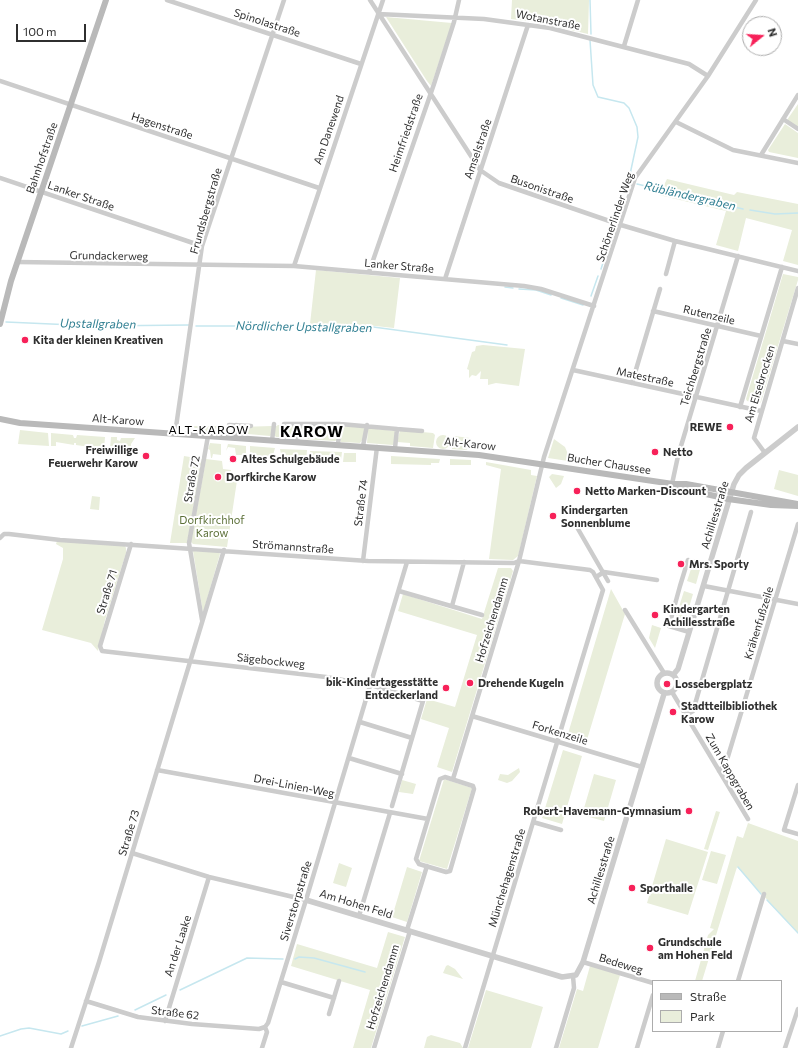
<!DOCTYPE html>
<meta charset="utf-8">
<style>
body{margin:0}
#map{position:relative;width:798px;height:1048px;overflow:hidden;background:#fff;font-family:Commissioner,sans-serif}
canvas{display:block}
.legend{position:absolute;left:652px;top:980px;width:130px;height:52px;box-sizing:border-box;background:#fff;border:1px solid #acacac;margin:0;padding:5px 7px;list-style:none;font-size:12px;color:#2f2f2f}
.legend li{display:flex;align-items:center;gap:8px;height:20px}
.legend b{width:20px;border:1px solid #acacac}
.north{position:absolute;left:742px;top:16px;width:40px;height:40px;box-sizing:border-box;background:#fff;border:1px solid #acacac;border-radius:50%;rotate:72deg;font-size:11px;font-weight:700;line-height:16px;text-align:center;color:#2f2f2f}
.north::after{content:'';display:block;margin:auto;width:14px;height:18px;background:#f72159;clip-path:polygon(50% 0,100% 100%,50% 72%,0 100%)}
.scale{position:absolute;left:16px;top:24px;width:70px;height:18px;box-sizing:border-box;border:2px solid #2f2f2f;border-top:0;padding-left:5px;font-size:12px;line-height:14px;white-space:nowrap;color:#2f2f2f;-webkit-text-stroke:3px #fff;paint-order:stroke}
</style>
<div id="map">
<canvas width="798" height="1048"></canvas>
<ul class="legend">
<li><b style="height:5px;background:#b9b9b9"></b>Straße</li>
<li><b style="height:11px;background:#e9eedb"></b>Park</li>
</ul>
<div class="north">N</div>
<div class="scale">100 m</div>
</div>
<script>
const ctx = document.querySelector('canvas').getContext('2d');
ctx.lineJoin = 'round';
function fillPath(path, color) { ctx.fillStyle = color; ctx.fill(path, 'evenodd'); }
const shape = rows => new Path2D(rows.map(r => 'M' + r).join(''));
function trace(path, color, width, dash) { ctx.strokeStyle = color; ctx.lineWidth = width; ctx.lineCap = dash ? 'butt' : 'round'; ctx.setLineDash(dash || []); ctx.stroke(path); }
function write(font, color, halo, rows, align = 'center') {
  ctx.font = font + ' Commissioner,sans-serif'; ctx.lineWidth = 4; ctx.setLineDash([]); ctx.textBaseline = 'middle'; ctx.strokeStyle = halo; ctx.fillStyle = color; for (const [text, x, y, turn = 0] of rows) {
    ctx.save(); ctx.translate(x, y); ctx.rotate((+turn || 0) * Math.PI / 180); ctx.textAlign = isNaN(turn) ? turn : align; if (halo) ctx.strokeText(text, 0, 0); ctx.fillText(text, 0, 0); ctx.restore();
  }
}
fillPath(shape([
 [512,0,589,0,588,34,536,22,511,19],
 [386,17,452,23,431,86,427,81],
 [798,104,798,127,787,120],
 [785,124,798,133,798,158,769,152,768,150],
 [667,179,734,195,737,192,798,204,798,265,783,261,792,230,746,218,738,251,716,245,726,211,659,195],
 [316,270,400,278,394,328,366,325,310,324],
 [783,274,798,277,798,280,761,402,759,404,747,401,746,399],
 [483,345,525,349,519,386,496,383,488,385,488,379,480,379,481,371,476,376,472,375,469,378,469,370,467,369,472,352,475,351,476,346],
 [278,425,296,425,298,427,296,436,293,438,276,437,274,435,275,427],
 [304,425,336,425,338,427,337,440,335,441,303,439,300,436,301,427],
 [194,426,221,426,222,428,219,433,195,431],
 [272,426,271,435,270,436,237,433,239,427],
 [342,426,363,426,365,429,363,439,360,443,341,442,340,440],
 [368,428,395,431,394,443,393,445,367,443],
 [20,430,48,433,49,446,18,444],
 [400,430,433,433,435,435,433,448,410,446,410,443,397,442],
 [51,433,73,435,74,438,76,438,77,435,105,437,104,449,76,445,76,443,74,443,74,445,56,442,56,446,51,446],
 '436 442a7 7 0 1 1 14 0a7 7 0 1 1-14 0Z',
 [454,436,470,438,472,439,469,448,466,450,452,449],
 [111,437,117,437,117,440,120,441,121,438,135,438,131,444,131,451,126,449,110,449],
 [554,439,565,447,568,454,568,461,548,458],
 [210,443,221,444,221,455,213,454,212,458,211,458,210,450,208,449],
 [228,444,246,446,246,455,236,455,235,448,228,447,226,451],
 [250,446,275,448,272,459,250,457],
 [280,449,307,450,306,461,282,459],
 [310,451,342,452,341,460,340,462,319,461,316,459,315,461,311,461],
 [344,453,356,453,356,462,343,462],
 [184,456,202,459,187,543,170,543],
 [391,456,440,459,439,463,431,463,431,465,391,464],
 [206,459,222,461,223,469,231,470,231,473,238,474,227,547,193,544,191,542],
 [450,459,471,460,471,465,450,465],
 [486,462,531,470,531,475,537,476,521,544,518,556,513,560,489,559,501,469,486,465],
 [779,470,798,475,798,496,774,489],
 [552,474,564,476,561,484,556,488,549,477],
 [92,496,100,497,99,510,90,509],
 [57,541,125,546,126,548,126,553,105,620,98,651,91,643,42,630,63,559,63,548,56,544],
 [193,551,219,552,220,554,203,613],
 [693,563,701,566,696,584,687,581],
 [498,568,511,568,513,571,452,772,437,767,449,728,421,719,427,699,455,707,477,635,398,611,403,594,482,619],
 [611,589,625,614,586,743,567,737],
 [684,591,693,594,683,628,673,626],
 [652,625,661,628,655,648,649,638],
 [563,750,582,756,562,824,542,818],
 [519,768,520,772,512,781,507,783,498,780,500,774,508,775],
 [594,774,616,780,604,821,582,815],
 [444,779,472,788,447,869,419,861],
 [402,780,416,784,413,794,399,792],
 [716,811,720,812,708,850,704,849],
 [748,823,798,841,798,933,737,867,702,981,695,981,708,935,714,929,710,928,737,836,743,838],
 [666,839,708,852,688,915,647,903],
 [711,851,726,855,717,884,702,880],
 [339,863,352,868,346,887,333,883],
 [407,867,422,872,407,922,392,917],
 [388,932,405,937,371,1048,353,1048,370,990,291,966,297,944,377,968],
 [448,965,455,969,463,979,443,973,446,966],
 [590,966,620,975,598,1048,559,1048,577,989,583,991],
 [486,990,543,1007,531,1048,468,1048],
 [431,1035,460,1043,463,1048,424,1048,427,1037]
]), '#e9eedb');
trace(shape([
 [590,0,591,34],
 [590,40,593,85,598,97,624,103,629,108,637,127,638,137,629,179],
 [637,184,743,209],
 [626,193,626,191],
 [750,210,775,214,798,213],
 [619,217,624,198],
 [601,269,614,229],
 [505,287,513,288],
 [519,289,536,290,551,295],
 [591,296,598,276],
 [561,298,583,305],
 [6,322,96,326,189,325],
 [196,326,366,326,507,345],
 [738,867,761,894],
 [767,900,798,933],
 [295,959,299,957,314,958,365,972],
 [180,990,247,958,283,959],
 [135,1010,166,995],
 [82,1026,118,1016],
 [0,1036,21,1029,29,1028,61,1034,68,1031]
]), '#c6e7ef', 1.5);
trace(shape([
 [167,0,361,64],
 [370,0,480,170,499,183,621,225,675,241,798,271],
 [378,14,484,19,550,28,689,64,708,76],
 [624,46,638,0],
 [0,81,319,188],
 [783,119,798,129],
 [676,122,733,150,798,163],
 [761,155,798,95],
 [0,178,202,246],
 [18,262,294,266,524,286,541,289,594,306],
 [294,266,383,0],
 [369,272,434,84,454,22,459,0],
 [666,274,675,241],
 [445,279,528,25],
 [653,311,761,336],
 [783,341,798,344],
 [573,370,761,411],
 [632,383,660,289],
 [740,407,782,267],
 [284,424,340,424,397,429],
 [229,425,251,426],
 [175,434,202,246,284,0],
 [235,438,236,425],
 [272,441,274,424],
 [297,442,300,424],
 [338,444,340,424],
 [363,446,367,425],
 [395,448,397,429,422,431],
 [765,453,754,438,798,288],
 [672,484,678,456,738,256],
 [578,529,608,581],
 [0,538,4,534,9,534,60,540,368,561,514,563,519,561,590,570,593,572,603,590,465,1048],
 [131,544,100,646,102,651,326,677,371,685,423,701,392,806],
 [363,561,377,447],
 [596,577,604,572,657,580],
 [704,586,798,604],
 [399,591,482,615],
 [452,606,464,562],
 [625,610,664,673],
 [202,620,189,543,208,436],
 [689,632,669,626,680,586,688,560,710,565],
 [672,692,748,819],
 [686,715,693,711,751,512],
 [472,716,642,767],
 [360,722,412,738],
 [349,758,402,774],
 [157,770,428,819],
 [719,771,726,763,798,524],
 [445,777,473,786,474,789,450,871,446,872,419,864,416,859,440,779,445,777],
 [453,779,519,561,544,457,635,178,708,76,756,0],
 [798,785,784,830,798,834],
 [533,822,561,830],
 [132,853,209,877,306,900],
 [359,916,390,813],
 [407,930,427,866],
 [583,962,653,983],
 [738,981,764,894],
 [281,982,334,998],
 [86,1001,138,1017,192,1024,259,1029,265,1027],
 [329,1014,339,981],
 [165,1021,209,877],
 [265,1027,268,1023,306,900,407,562],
 [71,1048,99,962,224,550],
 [262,1048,267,1032,265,1027],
 [374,1048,410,931],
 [556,1048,574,988,573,976],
 [637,1048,653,995],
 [718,1048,723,1031],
 [785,1048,798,1009]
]), '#ccc', 4.5);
trace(shape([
 '657 683a10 10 0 1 1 20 0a10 10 0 1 1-20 0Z',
 [673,675,678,669,734,484,739,475,746,468,798,427],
 [306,900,562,977,576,975,583,962,664,694]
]), '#ccc', 5.5);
trace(shape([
 [0,324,11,281,106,0],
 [0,419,20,423,479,455,673,484,686,484,798,504],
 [675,485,684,489,728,499,771,505,798,506]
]), '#b9b9b9', 6);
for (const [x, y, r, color] of [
 [25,340,4,"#f72159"],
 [730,427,4,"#f72159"],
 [655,452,4,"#f72159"],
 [146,456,4,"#f72159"],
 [233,459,4,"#f72159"],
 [218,477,4,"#f72159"],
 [577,491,4,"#f72159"],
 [553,516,4,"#f72159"],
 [681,564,4,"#f72159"],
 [655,615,4,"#f72159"],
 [470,683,4,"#f72159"],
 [667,684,4,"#f72159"],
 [446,688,4,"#f72159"],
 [673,712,4,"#f72159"],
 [689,811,4,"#f72159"],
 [632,888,4,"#f72159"],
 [650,948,4,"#f72159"]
]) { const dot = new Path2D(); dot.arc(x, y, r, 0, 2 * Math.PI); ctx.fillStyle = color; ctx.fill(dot); trace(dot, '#fff', 1.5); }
write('11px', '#2f2f2f', '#fff', [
 ["Wotanstraße",548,20,11],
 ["Spinolastraße",267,23,18],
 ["Hagenstraße",162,126,18],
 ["Am Danewend",329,130,-71],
 ["Heimfriedstraße",406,133,-71],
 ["Amselstraße",478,149,-71],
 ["Bahnhofstraße",42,158,-71],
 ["Busonistraße",542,189,19],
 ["Lanker Straße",81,196,19],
 ["Frundsbergstraße",206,211,-74],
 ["Schönerlinder Weg",615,217,-71],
 ["Grundackerweg",109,256,1],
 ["Lanker Straße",399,266,5],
 ["Rutenzeile",709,315,13],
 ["Teichbergstraße",696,367,-73],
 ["Matestraße",645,377,12],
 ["Am Elsebrocken",760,384,-73],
 ["Alt-Karow",118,420,4],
 ["Alt-Karow",470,444,6],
 ["Bucher Chaussee",609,464,9],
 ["Straße 72",192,479,-80],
 ["Straße 74",361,503,-83],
 ["Achillesstraße",715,515,-73],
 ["Strömannstraße",293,547,4],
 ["Straße 71",107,592,-73],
 ["Hofzeichendamm",492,620,-73],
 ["Krähenfußzeile",759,623,-73],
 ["Sägebockweg",271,661,6],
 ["Forkenzeile",560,733,17],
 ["Zum Kappgraben",730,772,60],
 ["Drei-Linien-Weg",294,786,11],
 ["Straße 73",129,833,-73],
 ["Achillesstraße",601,870,-73],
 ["Münchehagenstraße",507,878,-73],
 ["Siverstorpstraße",296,901,-73],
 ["Am Hohen Feld",356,904,17],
 ["An der Laake",178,946,-72],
 ["Bedeweg",621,964,17],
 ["Hofzeichendamm",383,987,-73],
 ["Straße 62",175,1013,7]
]);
write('bold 11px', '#2f2f2f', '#fff', [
 ["Kita der kleinen Kreativen",33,340],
 ["REWE",722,427,"right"],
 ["Freiwillige",138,450,"right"],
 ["Feuerwehr Karow",138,463,"right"],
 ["Netto",663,452],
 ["Altes Schulgebäude",241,459],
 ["Dorfkirche Karow",226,477],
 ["Netto Marken-Discount",585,491],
 ["Kindergarten",561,510],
 ["Sonnenblume",561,523],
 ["Mrs. Sporty",689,564],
 ["Kindergarten",663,609],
 ["Achillesstraße",663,622],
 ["bik-Kindertagesstätte",438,682,"right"],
 ["Entdeckerland",438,695,"right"],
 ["Drehende Kugeln",478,683],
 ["Lossebergplatz",675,684],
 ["Stadtteilbibliothek",681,706],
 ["Karow",681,719],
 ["Robert-Havemann-Gymnasium",681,811,"right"],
 ["Sporthalle",640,888],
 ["Grundschule",658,942],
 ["am Hohen Feld",658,955]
], 'left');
write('11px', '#5c7038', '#fff', [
 ["Dorfkirchhof",212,520],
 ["Karow",212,533]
]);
write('italic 12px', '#328093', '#fff', [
 ["Rübländergraben",690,196,13],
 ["Upstallgraben",98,324,1],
 ["Nördlicher Upstallgraben",304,327,1]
]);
ctx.letterSpacing = '1px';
write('12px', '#000', '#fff', [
 ["ALT-KAROW",209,430]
]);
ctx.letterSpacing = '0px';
ctx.letterSpacing = '1px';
write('bold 15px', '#000', '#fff', [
 ["KAROW",312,432]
]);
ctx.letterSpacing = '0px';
</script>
